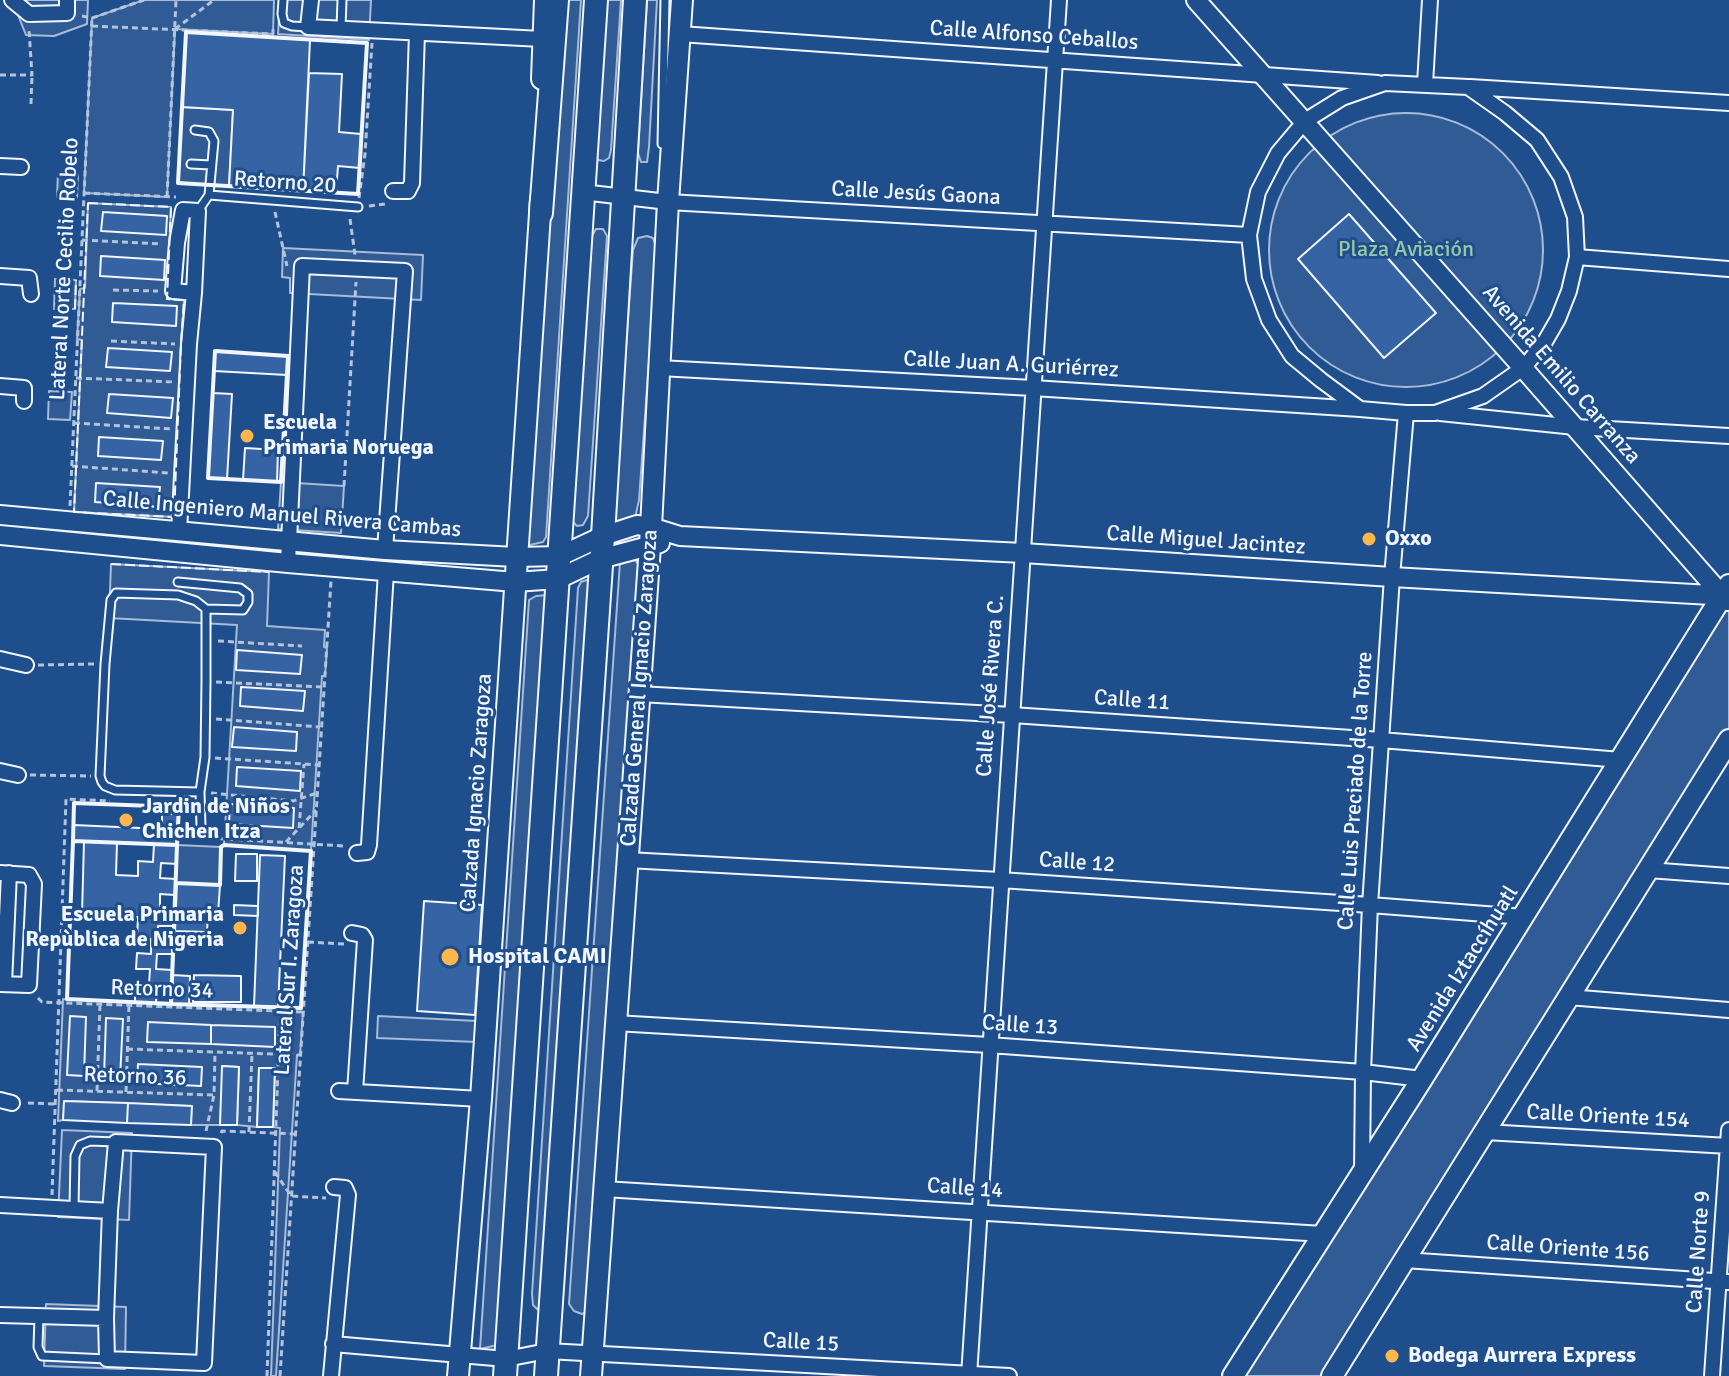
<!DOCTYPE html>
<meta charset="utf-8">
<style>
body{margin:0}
canvas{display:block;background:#1f4e8c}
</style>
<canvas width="1729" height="1376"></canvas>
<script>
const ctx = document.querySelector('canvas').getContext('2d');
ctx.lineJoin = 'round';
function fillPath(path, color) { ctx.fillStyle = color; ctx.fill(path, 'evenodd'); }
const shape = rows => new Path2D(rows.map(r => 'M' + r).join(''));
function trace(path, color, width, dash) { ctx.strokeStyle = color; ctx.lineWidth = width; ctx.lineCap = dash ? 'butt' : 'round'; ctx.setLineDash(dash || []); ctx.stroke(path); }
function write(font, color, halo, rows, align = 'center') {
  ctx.font = font + ' Signika,sans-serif'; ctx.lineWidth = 6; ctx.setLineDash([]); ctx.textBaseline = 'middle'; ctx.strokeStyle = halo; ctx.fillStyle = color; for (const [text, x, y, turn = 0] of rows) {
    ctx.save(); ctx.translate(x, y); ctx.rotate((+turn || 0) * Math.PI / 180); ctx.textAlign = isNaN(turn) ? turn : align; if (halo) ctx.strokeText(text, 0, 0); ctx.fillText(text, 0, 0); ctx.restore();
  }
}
const built = shape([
 [12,0,88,0,87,24,54,36,26,35,12,0],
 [144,0,274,0,273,34,175,29,167,197,84,193,92,18,144,0],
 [280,0,371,0,369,40,278,34,280,0],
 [558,0,581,0,546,537,543,542,525,546,558,0],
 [606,0,621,0,611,150,609,158,604,161,598,160,596,155,606,0],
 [647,0,657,0,649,147,647,162,641,162,638,153,647,0],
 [182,107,233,110,229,186,178,183,182,107],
 '1269 250a137 137 0 1 1 274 0a137 137 0 1 1-274 0Z',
 [58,173,78,174,77,198,57,197,58,173],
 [88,203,171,207,167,299,184,300,181,344,174,517,74,512,82,340,77,339,80,289,85,288,88,203],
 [596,229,603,229,607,236,588,516,583,525,577,526,573,522,573,511,592,236,596,229],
 [647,236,653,238,657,250,639,500,635,518,617,523,614,514,633,250,638,238,647,236],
 [283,248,423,255,421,300,290,293,290,278,282,277,283,248],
 [55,279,76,280,75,309,54,309,55,279],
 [49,391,72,392,70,420,48,419,49,391],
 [281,482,344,486,341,533,278,529,281,482],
 [628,560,635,560,640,566,589,1311,582,1314,574,1311,569,1304,620,562,628,560],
 [111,564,269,572,267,626,325,630,324,647,327,648,325,676,322,676,311,851,224,845,237,625,109,618,111,564],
 [587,580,591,582,545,1306,537,1309,533,1305,532,1294,578,588,581,582,587,580],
 [548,595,502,1344,480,1349,529,600,536,596,548,595],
 [1729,595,1729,736,1323,1376,1243,1376,1729,595],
 [177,845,221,847,220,885,176,883,177,845],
 [63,999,281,1007,281,1011,303,1012,300,1055,297,1055,276,1376,271,1376,280,1128,273,1127,275,1068,259,1068,257,1127,237,1125,239,1067,223,1066,220,1125,191,1125,191,1106,65,1101,63,1120,58,1121,63,999],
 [378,1016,477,1021,477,1042,377,1038,378,1016],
 [62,1130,132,1133,129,1220,58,1217,62,1130],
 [46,1304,126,1307,125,1369,44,1366,46,1304]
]);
fillPath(built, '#305b95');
trace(built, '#a8bbd7', 2);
const building = shape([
 [186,32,310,40,303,191,229,186,233,110,182,107,186,32],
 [309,73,342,74,339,132,361,134,360,168,338,166,336,193,303,191,309,73],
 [103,212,167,216,166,235,101,231,103,212],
 [1349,214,1436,313,1384,358,1298,259,1349,214],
 [101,256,165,260,164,280,100,276,101,256],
 [113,303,177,306,176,326,112,322,113,303],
 [108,348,172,352,170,371,106,367,108,348],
 [215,351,288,356,287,375,214,371,215,351],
 [213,393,232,394,227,479,208,478,213,393],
 [109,394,173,398,171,418,107,413,109,394],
 [99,437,163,441,161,460,98,456,99,437],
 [245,448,278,450,277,482,243,480,245,448],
 [96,483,160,487,158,507,95,502,96,483],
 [237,650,302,655,300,674,236,670,237,650],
 [241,687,305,691,303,711,240,706,241,687],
 [234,727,297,732,296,751,232,747,234,727],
 [237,767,301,771,300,791,236,786,237,767],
 [230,804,294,808,293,828,229,824,230,804],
 [162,814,178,814,177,845,73,841,74,825,162,829,162,814],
 [84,841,117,843,116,875,138,876,138,861,153,862,154,844,177,845,177,864,161,863,160,878,176,879,175,895,160,894,160,909,175,910,174,926,158,926,158,940,174,941,173,954,157,954,156,969,172,970,172,985,157,985,156,1003,135,1002,135,984,149,984,150,969,136,969,137,953,151,954,151,939,137,938,138,917,82,914,84,841],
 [236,854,257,854,257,881,235,881,236,854],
 [260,855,285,856,278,1007,254,1006,260,855],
 [176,883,220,885,218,914,208,914,207,932,174,931,176,883],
 [424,901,482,905,475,1015,417,1011,424,901],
 [234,905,258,906,258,916,234,915,234,905],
 [172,975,190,976,189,1004,171,1004,172,975],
 [194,975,241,976,241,1002,193,1002,194,975],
 [70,1016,86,1017,84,1076,67,1075,70,1016],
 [106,1018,123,1019,120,1078,104,1077,106,1018],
 [148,1022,211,1025,211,1044,147,1042,148,1022],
 [211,1025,275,1027,275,1047,211,1044,211,1025],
 [138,1064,202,1067,201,1086,137,1083,138,1064],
 [222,1066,239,1067,237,1125,220,1125,222,1066],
 [259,1068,275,1068,273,1127,257,1127,259,1068],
 [64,1101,128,1103,127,1123,63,1120,64,1101],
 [128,1103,192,1106,191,1125,127,1123,128,1103]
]);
fillPath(building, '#3563a3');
trace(building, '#f2f6ff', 2);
const service = shape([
 [283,0,282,14,284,23,292,26,308,27],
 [341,28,342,0],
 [195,130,209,132,214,141,209,195,198,211],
 [662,144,665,0],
 [191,164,211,165],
 [209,195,358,207],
 [178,582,240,588,248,594,248,602,243,610,206,609],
 [200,792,115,790,105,786,102,782,100,776,105,664,111,600,116,593,178,595,196,601,206,609,206,681,205,757,200,792,201,827],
 [74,1208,75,1156,80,1145,90,1141,116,1142],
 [39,1317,38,1347,42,1356,107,1359]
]);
const minor = shape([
 [12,0,29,14,67,13,67,0],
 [311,0,308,27,542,39],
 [680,34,1378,83],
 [1385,83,1468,87,1505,113,1537,140,1561,177,1575,217,1577,257,1569,291,1558,319,1543,345,1523,368,1483,396,1435,413,1406,413,1360,409,1321,380,1292,356,1269,320,1254,279,1249,235,1258,192,1278,153,1305,121,1342,98,1385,83],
 [1425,84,1430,0],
 [1470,87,1729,103],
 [0,166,21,167],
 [393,191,408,191,412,183,417,33],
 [582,192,668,202,1249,235],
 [1577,257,1729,269],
 [0,276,29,278,31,294],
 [659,368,1033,388,1360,409],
 [0,386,24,388,24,401],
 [1440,413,1575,427,1729,436],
 [179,532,189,344,194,293,198,211,183,210,177,243,173,291,194,293],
 [288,563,302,266,405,271,385,550],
 [0,659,26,665],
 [639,694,1012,715,1381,740,1621,760],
 [0,771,18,775],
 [357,853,367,852,369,845,386,572],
 [627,860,1000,880,1370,905,1524,917],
 [1648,870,1729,876],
 [0,873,29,875,34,884,29,985,0,984],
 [352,933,362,935,365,940,355,1092],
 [4,984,9,873],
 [1568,997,1729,1010],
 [615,1023,989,1045,1363,1072,1422,1079],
 [339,1091,481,1099],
 [0,1100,12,1103],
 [1485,1132,1729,1146],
 [116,1142,214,1147,204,1363,107,1359,106,1318,110,1211,116,1142],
 [1362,1171,1363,1072,1370,905,1392,577,1406,413],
 [604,1189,1323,1234],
 [0,1205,110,1211],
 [1404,1260,1729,1282],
 [0,1315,106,1318],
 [333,1344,506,1359,547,1351,1009,1376],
 [331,1376,348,1195,345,1188,334,1187],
 [969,1376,1059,0],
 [1712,1376,1729,1130]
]);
const tertiary = shape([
 [1196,0,1523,368,1727,601],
 [0,515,385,550,516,557,560,556,603,536,637,525,651,527,680,536,1023,553,1392,577,1729,596],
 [0,535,288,563,515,582,558,579,600,559,660,543]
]);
const secondary = shape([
 [542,79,545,0],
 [458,1376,481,1099,541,199],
 [591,1376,650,546,668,202,682,0],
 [1233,1376,1422,1079,1729,585],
 [1332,1376,1729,740]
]);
const primary = shape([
 [505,1376,596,0],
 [546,1376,603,536,635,0]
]);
const trunk = shape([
 [541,213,557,0]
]);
trace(service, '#f2f6ff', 11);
trace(minor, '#f2f6ff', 18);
trace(tertiary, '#f2f6ff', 22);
trace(secondary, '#f2f6ff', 24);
trace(primary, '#f2f6ff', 26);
trace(trunk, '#f2f6ff', 26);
trace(shape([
 [82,16,92,18,144,0],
 [92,26,273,34,273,28],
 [175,29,214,0],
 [0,75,32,75,29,30],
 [31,104,32,75],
 [84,193,176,197],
 [167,197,176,0],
 [359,198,365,154,372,43],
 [369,206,385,204],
 [275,212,287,266],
 [350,219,355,255],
 [82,240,162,244],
 [113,290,158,291],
 [111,341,175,344],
 [76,378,175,382],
 [74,423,172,429],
 [72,466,168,473],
 [344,486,356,282],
 [70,506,92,18],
 [218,641,302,646],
 [38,665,94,664],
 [216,682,324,687],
 [216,719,320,727],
 [215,758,319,765],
 [30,775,91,776],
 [211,793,293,801,317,793],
 [299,828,304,764],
 [208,836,210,838,344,846],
 [286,842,316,810],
 [308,942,344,944],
 [38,998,42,1002,303,1012],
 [127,1049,300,1055],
 [57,1090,214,1095],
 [97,1091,100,1004],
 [126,1092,129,1005],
 [28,1103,55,1104],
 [206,1131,214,1095,215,1052],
 [249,1132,252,1053],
 [221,1133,222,1131,295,1134],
 [275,1172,291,1196,326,1198],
 [52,1195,66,799,110,801],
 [267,1376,280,1011],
 [280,1376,331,581]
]), '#b3c4dc', 3, [6, 4]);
trace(service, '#1f4e8c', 7);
trace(minor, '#1f4e8c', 14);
trace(tertiary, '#1f4e8c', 18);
trace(secondary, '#1f4e8c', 20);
trace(primary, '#1f4e8c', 22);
trace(trunk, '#1f4e8c', 22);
trace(shape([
 [88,203,171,207,167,299,184,300,181,344,174,517,74,512,88,203],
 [75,309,76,280],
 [111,564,269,572]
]), '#f2f6ff', 2, [10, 4]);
trace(shape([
 [186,32,367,43,358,194,178,183,186,32],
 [215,351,288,356,281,482,208,478,215,351],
 [74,803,179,807,177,845,73,841,74,803],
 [73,841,177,845,171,1004,67,999,73,841],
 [224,845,311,851,301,1008,171,1004,176,883,220,885,221,847,224,845]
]), '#f2f6ff', 4);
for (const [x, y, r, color] of [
 [247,436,8,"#ffb74d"],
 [1369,539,8,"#ffb74d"],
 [126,820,8,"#ffb74d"],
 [240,928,8,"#ffb74d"],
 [450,957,10,"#ffb74d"],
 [1392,1356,8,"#ffb74d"]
]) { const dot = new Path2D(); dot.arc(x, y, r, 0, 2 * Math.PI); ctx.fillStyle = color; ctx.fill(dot); trace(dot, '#1f4e8c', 3); }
write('22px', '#f2f6ff', '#1f4e8c', [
 ["Calle Alfonso Ceballos",1034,36,4],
 ["Retorno 20",285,183,4],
 ["Calle Jesús Gaona",916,194,3],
 ["Lateral Norte Cecilio Robelo",65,269,-87],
 ["Calle Juan A. Guriérrez",1011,365,3],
 ["Avenida Emilio Carranza",1561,375,49],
 ["Calle Ingeniero Manuel Rivera Cambas",282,515,5],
 ["Calle Miguel Jacintez",1206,541,4],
 ["Calle José Rivera C.",991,686,-86],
 ["Calzada General Ignacio Zaragoza",640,688,-86],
 ["Calle 11",1132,701,4],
 ["Calle Luis Preciado de la Torre",1356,791,-86],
 ["Calzada Ignacio Zaragoza",477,793,-86],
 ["Calle 12",1077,863,4],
 ["Avenida Iztaccíhuatl",1463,969,-58],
 ["Lateral Sur I. Zaragoza",290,970,-86],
 ["Retorno 34",162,990,2],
 ["Calle 13",1020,1026,4],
 ["Retorno 36",135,1077,2],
 ["Calle Oriente 154",1608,1117,3],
 ["Calle 14",965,1189,4],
 ["Calle Oriente 156",1568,1249,4],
 ["Calle Norte 9",1699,1252,-86],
 ["Calle 15",801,1343,3]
]);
write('22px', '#97c8a6', '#1f4e8c', [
 ["Plaza Aviación",1406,250]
]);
write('bold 22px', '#f2f6ff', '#1f4e8c', [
 ["Escuela",263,423],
 ["Primaria Noruega",263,448],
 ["Oxxo",1385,539],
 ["Jardin de Niños",142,807],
 ["Chichen Itza",142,832],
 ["Escuela Primaria",224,915,"right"],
 ["Repùblica de Nigeria",224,940,"right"],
 ["Hospital CAMI",468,957],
 ["Bodega Aurrera Express",1408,1356]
], 'left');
</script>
